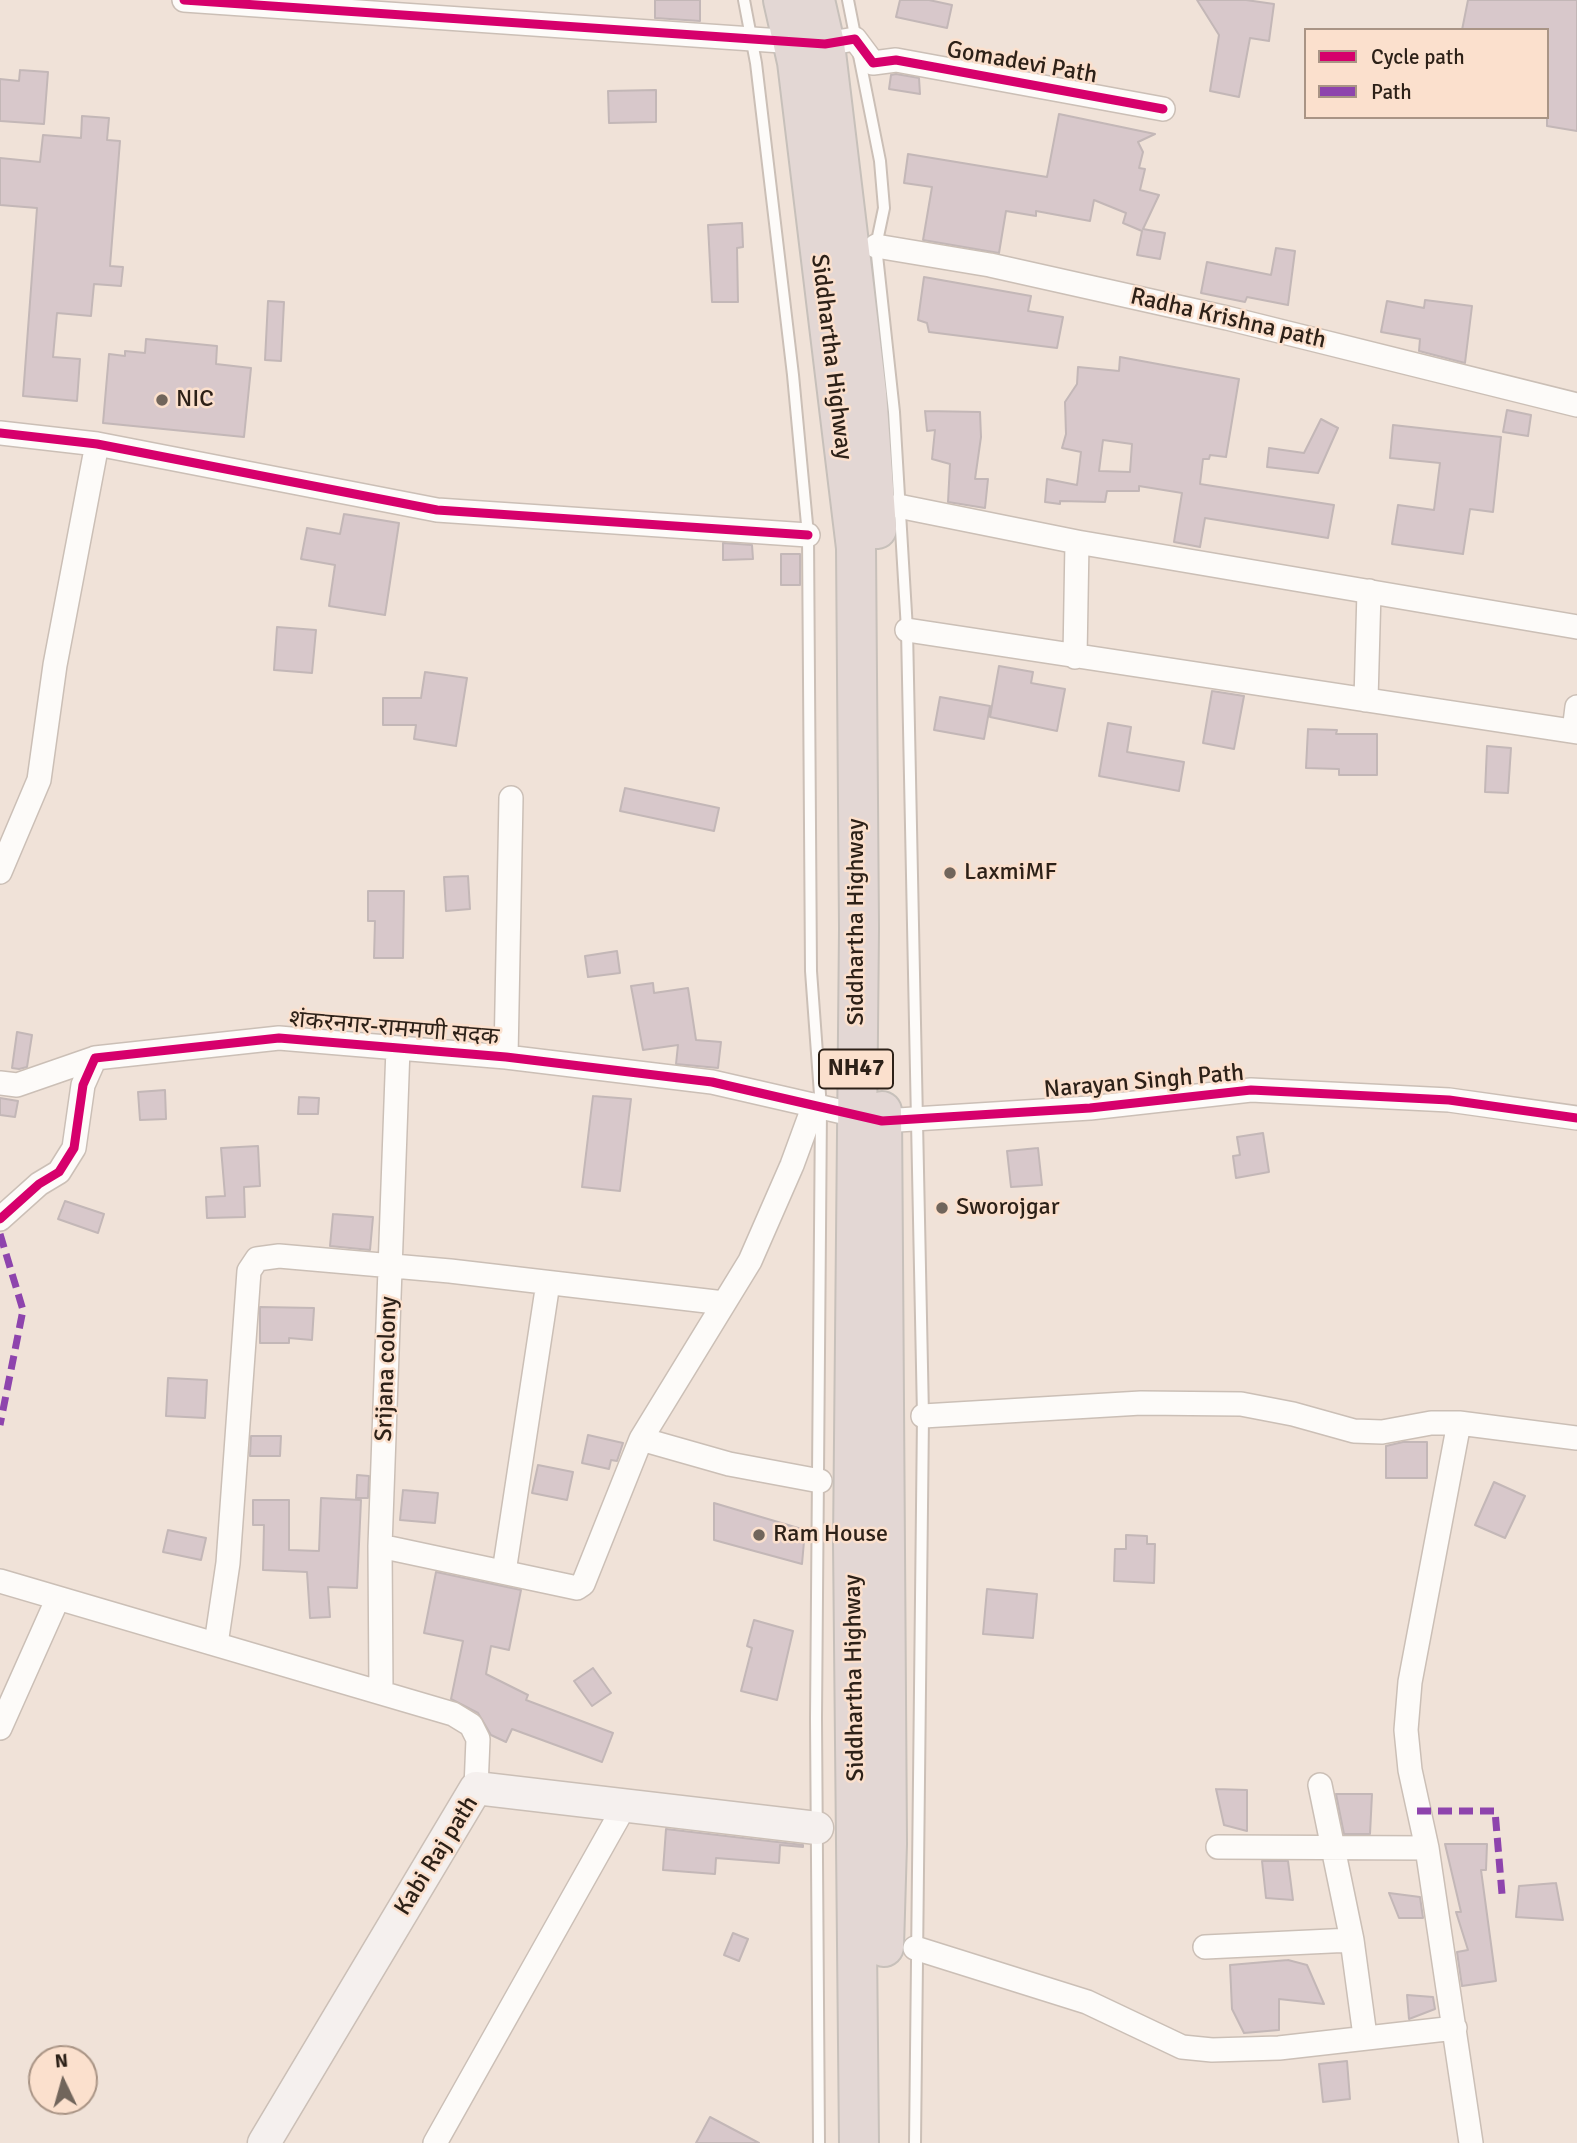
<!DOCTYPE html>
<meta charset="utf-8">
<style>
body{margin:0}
#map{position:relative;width:1577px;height:2143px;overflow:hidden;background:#f0e2d8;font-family:Signika,sans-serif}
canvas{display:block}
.legend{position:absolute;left:1304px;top:28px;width:245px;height:91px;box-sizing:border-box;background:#fbe0cd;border:2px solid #a99485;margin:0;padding:9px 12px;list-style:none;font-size:21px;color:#2d2118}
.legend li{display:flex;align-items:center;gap:14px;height:35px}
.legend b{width:35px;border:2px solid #a99485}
.north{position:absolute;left:28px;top:2045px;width:70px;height:70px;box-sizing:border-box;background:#fbe0cd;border:2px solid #a99485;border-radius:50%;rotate:355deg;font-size:19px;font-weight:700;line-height:28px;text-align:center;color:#2d2118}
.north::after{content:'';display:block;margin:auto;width:24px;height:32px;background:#71655b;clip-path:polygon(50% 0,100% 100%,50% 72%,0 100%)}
</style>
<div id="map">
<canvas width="1577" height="2143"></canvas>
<ul class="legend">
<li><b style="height:9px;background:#d6006c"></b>Cycle path</li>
<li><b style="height:9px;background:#8e44ad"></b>Path</li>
</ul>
<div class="north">N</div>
</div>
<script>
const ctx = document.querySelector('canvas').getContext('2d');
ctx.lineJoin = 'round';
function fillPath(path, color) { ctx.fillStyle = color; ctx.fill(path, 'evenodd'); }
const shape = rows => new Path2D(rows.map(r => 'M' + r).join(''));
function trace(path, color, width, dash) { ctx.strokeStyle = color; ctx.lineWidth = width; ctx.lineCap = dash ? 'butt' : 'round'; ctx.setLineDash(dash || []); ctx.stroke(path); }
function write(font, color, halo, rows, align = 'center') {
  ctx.font = font + ' Signika,"Noto Sans Devanagari",sans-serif'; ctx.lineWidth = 5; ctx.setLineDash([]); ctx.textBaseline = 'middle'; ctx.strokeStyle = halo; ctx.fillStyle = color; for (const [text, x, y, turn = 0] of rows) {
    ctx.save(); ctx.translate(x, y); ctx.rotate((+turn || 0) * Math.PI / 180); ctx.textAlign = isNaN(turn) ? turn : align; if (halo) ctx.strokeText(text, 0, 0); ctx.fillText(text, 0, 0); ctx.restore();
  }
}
const building = shape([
 [655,0,700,0,700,21,655,18,655,0],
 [900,0,929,0,952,5,947,28,896,17,900,0],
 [1197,0,1246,0,1274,4,1269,41,1250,38,1239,97,1210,91,1219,35,1197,0],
 [1468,0,1577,0,1577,131,1547,126,1547,30,1462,30,1468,0],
 [20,70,48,72,44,124,0,121,0,79,19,81,20,70],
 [896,74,919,78,920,94,889,89,891,75,896,74],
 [656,90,656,122,609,123,608,91,656,90],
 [1059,114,1155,134,1138,142,1143,152,1139,168,1145,169,1140,190,1159,195,1143,229,1165,233,1160,259,1137,255,1142,231,1123,223,1126,213,1094,200,1090,221,1036,211,1036,216,1006,211,999,253,923,240,932,187,904,183,908,154,1047,177,1059,114],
 [82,116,109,118,107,140,120,141,110,266,123,267,121,286,94,284,91,316,57,313,53,357,80,359,77,401,23,396,37,208,0,205,0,158,40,162,43,135,81,138,82,116],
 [742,223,743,247,737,248,738,302,712,302,708,225,742,223],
 [1276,248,1295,251,1288,305,1247,297,1245,302,1201,293,1207,262,1271,275,1276,248],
 [924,277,1031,296,1028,311,1063,317,1057,348,929,332,927,323,918,320,924,277],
 [1425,300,1472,306,1465,363,1419,351,1420,339,1381,332,1387,301,1424,308,1425,300],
 [268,301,284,302,281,361,265,360,268,301],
 [146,339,217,346,216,364,251,368,244,437,103,423,109,354,125,356,125,351,145,353,146,339],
 [1120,357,1239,379,1226,457,1210,455,1209,459,1203,459,1200,484,1334,505,1328,538,1205,518,1200,547,1174,542,1182,493,1139,486,1139,491,1107,491,1105,502,1060,501,1060,504,1045,502,1047,479,1077,485,1081,452,1062,448,1066,434,1065,402,1077,384,1078,367,1119,371,1120,357],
 [1103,440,1132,444,1130,472,1099,471,1103,440],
 [1507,410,1531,415,1528,436,1503,432,1507,410],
 [925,411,980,412,981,437,975,479,988,479,985,508,948,502,950,464,932,459,935,430,927,431,925,411],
 [1321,419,1338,428,1318,473,1267,467,1269,448,1304,453,1321,419],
 [1393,425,1501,437,1493,512,1470,509,1463,554,1392,544,1398,505,1434,510,1440,463,1390,458,1393,425],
 [344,514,399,523,385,615,329,606,335,565,301,559,307,528,340,534,344,514],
 [723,543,752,545,753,559,723,560,723,543],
 [781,554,800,554,800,585,781,585,781,554],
 [277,627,316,630,312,673,274,670,277,627],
 [999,666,1033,672,1031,683,1065,689,1057,731,990,717,999,666],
 [425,672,467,678,456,746,414,739,416,725,383,725,383,698,421,698,425,672],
 [1212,691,1244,696,1234,749,1203,743,1212,691],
 [940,697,990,706,984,739,934,730,940,697],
 [1108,723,1131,727,1127,752,1184,762,1179,791,1099,776,1108,723],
 [1308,729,1337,730,1336,734,1377,734,1377,775,1339,775,1339,769,1306,768,1308,729],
 [1487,746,1511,748,1508,793,1485,792,1487,746],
 [625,788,719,808,714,831,620,811,625,788],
 [468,876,470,909,446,911,444,877,468,876],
 [368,891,404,891,403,958,374,958,375,921,368,921,368,891],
 [617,951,620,973,588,977,585,956,617,951],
 [653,983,654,993,688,988,696,1040,721,1042,718,1068,676,1064,678,1045,643,1050,631,986,653,983],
 [17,1032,32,1035,27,1067,19,1069,12,1068,17,1032],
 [165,1090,166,1119,140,1120,138,1092,165,1090],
 [593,1096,631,1099,620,1191,582,1187,593,1096],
 [299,1097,319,1098,318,1114,298,1114,299,1097],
 [0,1098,18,1101,15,1117,0,1115,0,1098],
 [1263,1133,1269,1172,1236,1178,1233,1156,1240,1155,1237,1137,1263,1133],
 [258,1146,260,1186,244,1187,245,1217,207,1218,206,1197,225,1196,221,1148,258,1146],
 [1038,1148,1042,1185,1011,1187,1007,1151,1038,1148],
 [65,1201,104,1214,98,1233,58,1219,65,1201],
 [333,1214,373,1217,370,1250,330,1246,333,1214],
 [260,1307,314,1308,312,1340,289,1338,289,1343,260,1343,260,1307],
 [168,1378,207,1380,205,1418,166,1416,168,1378],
 [588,1435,623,1443,617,1461,611,1460,609,1469,582,1463,588,1435],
 [251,1436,281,1436,280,1456,250,1456,251,1436],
 [1403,1442,1427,1442,1427,1478,1386,1478,1386,1446,1403,1442],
 [538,1465,573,1472,567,1500,532,1493,538,1465],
 [357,1475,369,1476,368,1498,356,1498,357,1475],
 [1494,1482,1525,1496,1505,1538,1475,1525,1494,1482],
 [403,1490,438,1493,435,1523,400,1520,403,1490],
 [321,1498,361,1500,357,1588,328,1587,330,1617,310,1618,307,1572,263,1570,264,1525,253,1525,253,1500,289,1500,289,1550,319,1551,321,1498],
 [714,1503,805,1530,802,1564,714,1540,714,1503],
 [168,1530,206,1538,201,1560,163,1552,168,1530],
 [1126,1535,1147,1536,1147,1544,1155,1544,1154,1583,1114,1581,1115,1549,1126,1549,1126,1535],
 [436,1572,521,1590,509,1650,491,1646,486,1674,528,1695,526,1700,613,1733,602,1762,512,1729,506,1742,491,1735,478,1713,451,1699,463,1641,424,1633,436,1572],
 [987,1589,1037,1594,1033,1638,983,1634,987,1589],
 [754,1620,793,1631,777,1700,741,1691,752,1648,747,1646,754,1620],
 [593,1668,611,1693,592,1706,574,1681,593,1668],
 [1216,1789,1247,1790,1247,1831,1224,1825,1216,1789],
 [1336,1794,1372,1794,1370,1834,1344,1834,1336,1794],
 [666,1829,803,1845,803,1847,780,1845,779,1863,716,1858,715,1874,663,1870,666,1829],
 [1445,1844,1487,1844,1486,1870,1481,1870,1496,1981,1462,1986,1457,1952,1468,1950,1456,1912,1461,1912,1445,1844],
 [1262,1861,1288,1861,1293,1900,1266,1898,1262,1861],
 [1556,1883,1563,1920,1516,1917,1519,1886,1556,1883],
 [1389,1893,1420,1897,1423,1918,1399,1918,1389,1893],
 [733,1933,748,1939,739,1961,724,1955,733,1933],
 [1288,1960,1307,1965,1324,2004,1279,1999,1279,2030,1244,2033,1232,2009,1230,1965,1288,1960],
 [1407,1995,1433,1997,1435,2009,1409,2019,1407,1995],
 [1347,2061,1350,2099,1323,2102,1319,2064,1347,2061],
 [710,2117,759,2143,696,2143,710,2117]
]);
fillPath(building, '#d8c8cb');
trace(building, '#c3b7b7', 2);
const lane = shape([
 [744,0,756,63,793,375,808,535,811,971,821,1108,816,1718,819,2143],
 [848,0,880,161,884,208,876,246,894,412,907,630,923,1416,915,2143]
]);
const street = shape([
 [184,0,825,44,855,39,873,63,896,60,1163,109],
 [876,246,990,265,1227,318,1577,405],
 [0,433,97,444,437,510,808,535],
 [898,506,1077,542,1577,627],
 [907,630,1577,732],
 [1075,657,1077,542],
 [1366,700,1369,591],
 [1574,731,1577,707],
 [0,872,39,780,55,665,97,444],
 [506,1057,511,798],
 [0,1083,17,1085,95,1058],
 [0,1219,39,1184,59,1172,74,1148,83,1085,95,1058,279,1038,506,1057,712,1082,882,1121,1090,1108,1251,1090,1449,1100,1577,1118],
 [923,1416,1141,1403,1241,1404,1293,1414,1354,1431,1382,1432,1431,1423,1459,1423,1577,1438],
 [1459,1423,1410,1682,1406,1730,1410,1770,1427,1848,1471,2143],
 [641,1439,750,1261,792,1165,814,1105],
 [380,1546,577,1588,583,1584,641,1439,729,1464,820,1481],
 [504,1572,548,1283],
 [0,1581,453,1714,471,1725,478,1739,476,1788],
 [216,1644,228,1563,249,1271,257,1259,279,1256,450,1271,724,1303],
 [381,1691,380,1546,398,1048],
 [0,1728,58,1598],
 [1320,1785,1352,1940,1365,2036],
 [1218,1847,1427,1848],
 [1205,1947,1352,1940],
 [915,1948,1087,2002,1182,2047,1212,2050,1279,2048,1455,2028],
 [435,2143,624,1807]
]);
const secondary = shape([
 [264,2143,476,1788,817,1828]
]);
const highway = shape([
 [783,0,797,62,856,548,859,929,853,1542,859,2143],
 [815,0,825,44,867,393,877,529],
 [882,1111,887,1844,884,1947]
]);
trace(lane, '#cbbfb6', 14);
trace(street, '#cbbfb6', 26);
trace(secondary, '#cbbfb6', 35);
trace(highway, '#c7c0ba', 42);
trace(lane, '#fdfbf9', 10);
trace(street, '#fdfbf9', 23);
trace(secondary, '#f5f0ee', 32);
trace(highway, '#e3d7d4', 38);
trace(shape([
 [0,1234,23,1310,0,1425],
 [1417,1811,1495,1811,1502,1894]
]), '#8e44ad', 7, [14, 7]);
trace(shape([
 [184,0,825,44,855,39,873,63,896,60,1163,109],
 [0,433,97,444,437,510,808,535],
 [0,1219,39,1184,59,1172,74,1148,83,1085,95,1058,279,1038,506,1057,712,1082,882,1121,1090,1108,1251,1090,1449,1100,1577,1118]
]), '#d6006c', 9);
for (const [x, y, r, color] of [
 [162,400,7,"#71655b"],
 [950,873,7,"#71655b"],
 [942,1208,7,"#71655b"],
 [759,1535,7,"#71655b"]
]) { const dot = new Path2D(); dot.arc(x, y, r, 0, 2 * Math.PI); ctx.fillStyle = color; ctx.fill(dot); trace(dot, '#fbe0cd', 2.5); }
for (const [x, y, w] of [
 [856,1069,74]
]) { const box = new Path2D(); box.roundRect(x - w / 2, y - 19.5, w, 39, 5); ctx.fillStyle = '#fbe0cd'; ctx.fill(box); trace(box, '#2d2118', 2); }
write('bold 23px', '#2d2118', null, [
 ["NH47",856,1069]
]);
write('24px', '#2d2118', '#fbe0cd', [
 ["Gomadevi Path",1022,63,10],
 ["Radha Krishna path",1228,319,13],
 ["Siddhartha Highway",831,357,83],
 ["Siddhartha Highway",857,922,-90],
 ["शंकरनगर-राममणी सदक",394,1029,5],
 ["Narayan Singh Path",1144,1082,-5],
 ["Srijana colony",387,1369,-88],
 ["Siddhartha Highway",855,1678,-91],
 ["Kabi Raj path",437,1856,-58]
]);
write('24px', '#2d2118', '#fbe0cd', [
 ["NIC",176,400],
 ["LaxmiMF",964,873],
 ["Sworojgar",956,1208],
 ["Ram House",773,1535]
], 'left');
</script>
